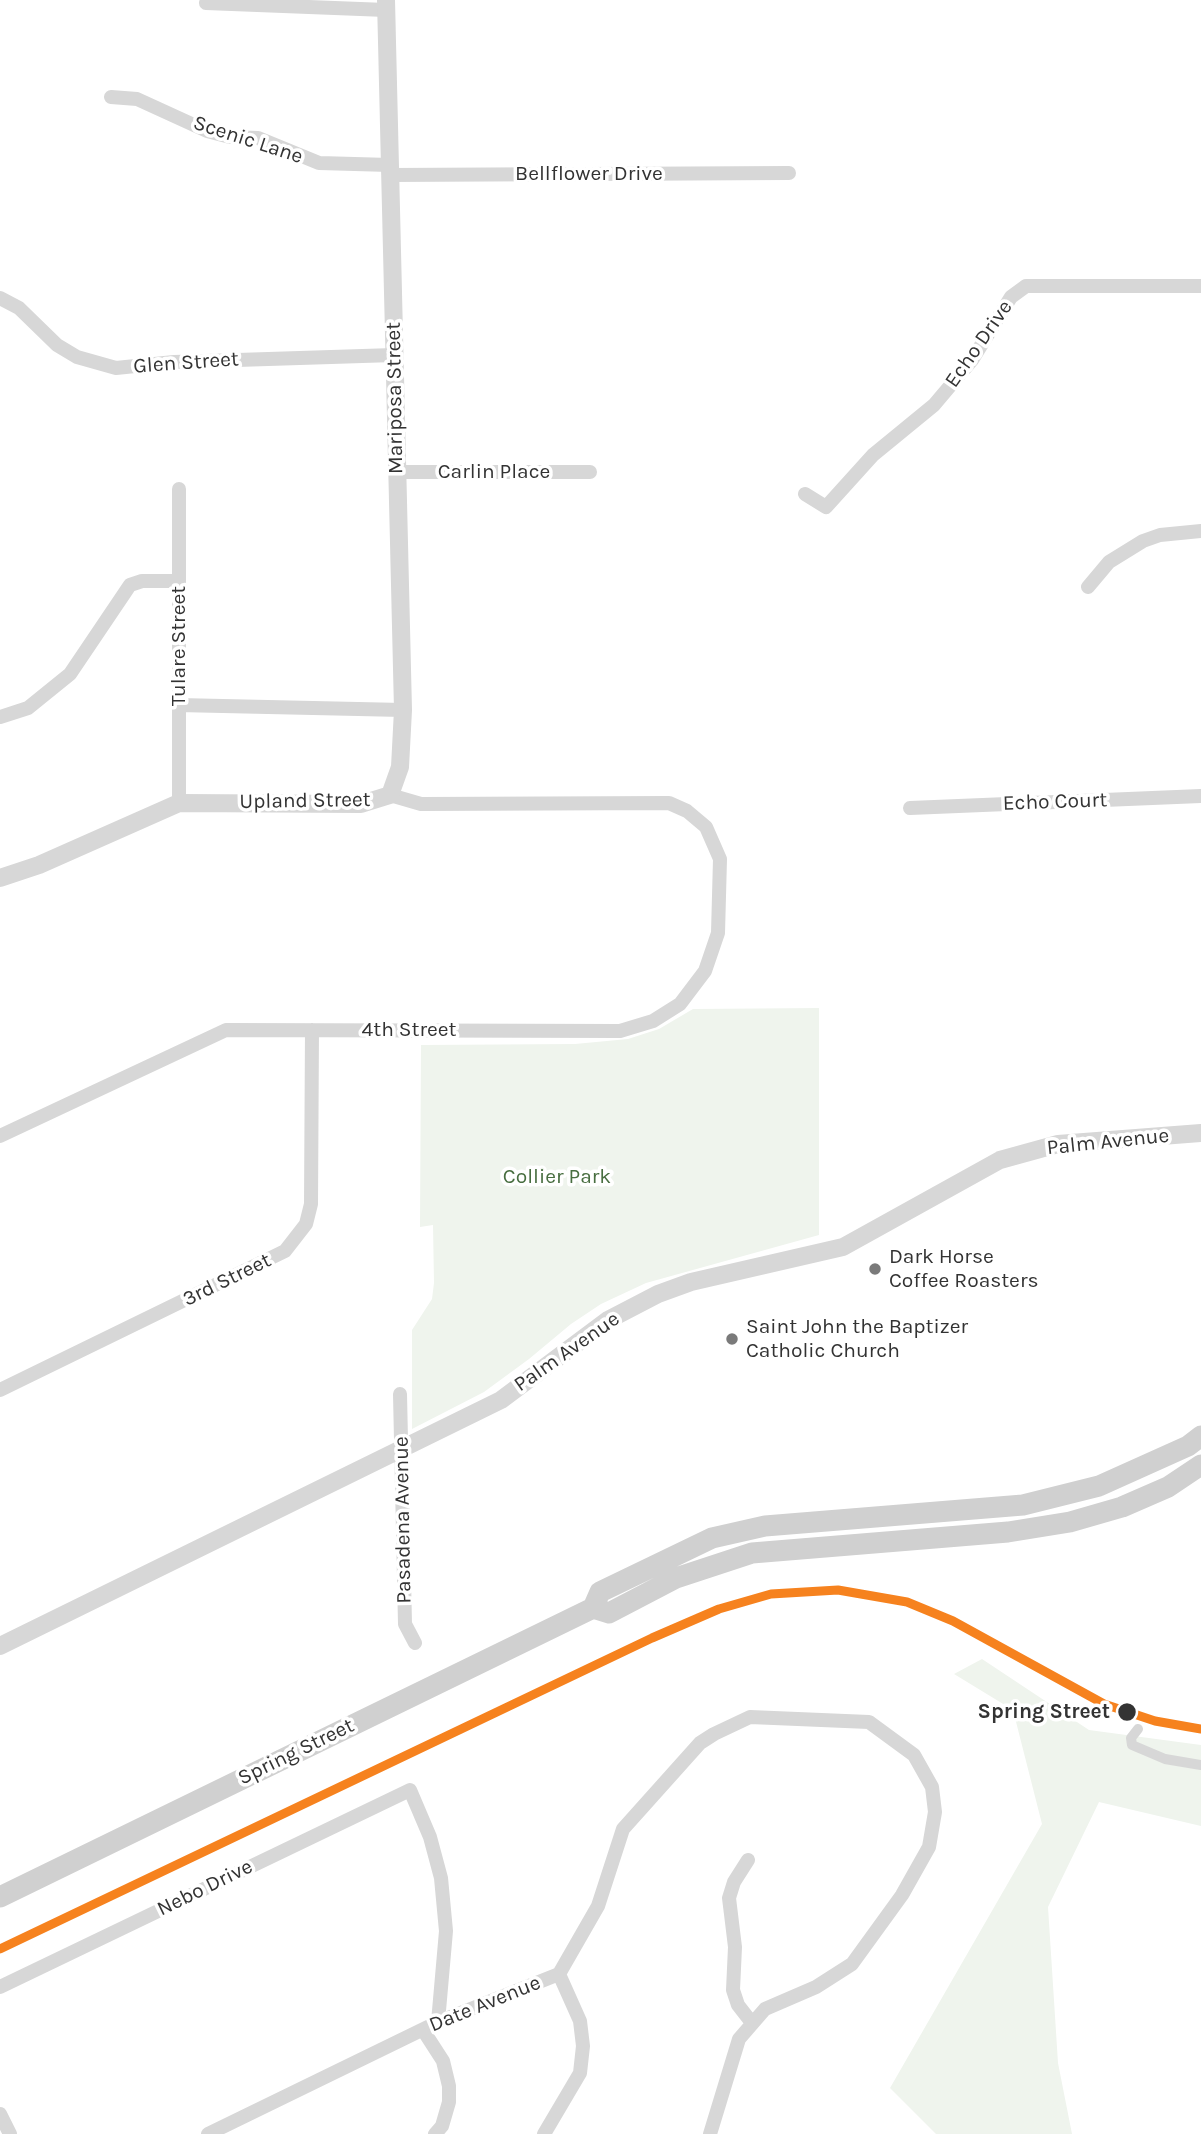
<!DOCTYPE html>
<style>
body{margin:0}
canvas{display:block;background:#fff}
</style>
<canvas width="1201" height="2134"></canvas>
<script>
const ctx = document.querySelector('canvas').getContext('2d');
ctx.lineJoin = 'round';
function fillPath(path, color) { ctx.fillStyle = color; ctx.fill(path, 'evenodd'); }
const shape = rows => new Path2D(rows.map(r => 'M' + r).join(''));
function trace(path, color, width, dash) { ctx.strokeStyle = color; ctx.lineWidth = width; ctx.lineCap = dash ? 'butt' : 'round'; ctx.setLineDash(dash || []); ctx.stroke(path); }
function write(font, color, halo, rows, align = 'center') {
  ctx.font = font + ' Karla,sans-serif'; ctx.lineWidth = 7; ctx.setLineDash([]); ctx.textBaseline = 'middle'; ctx.strokeStyle = halo; ctx.fillStyle = color; for (const [text, x, y, turn = 0] of rows) {
    ctx.save(); ctx.translate(x, y); ctx.rotate((+turn || 0) * Math.PI / 180); ctx.textAlign = isNaN(turn) ? turn : align; if (halo) ctx.strokeText(text, 0, 0); ctx.fillText(text, 0, 0); ctx.restore();
  }
}
fillPath(shape([
 [819,1008,819,1235,646,1283,601,1304,571,1324,529,1359,484,1392,412,1429,412,1330,432,1299,434,1283,433,1225,420,1227,421,1045,575,1044,628,1039,659,1029,693,1009],
 [982,1659,1089,1730,1201,1745,1201,1826,1099,1802,1048,1907,1058,2063,1072,2134,936,2134,890,2088,1042,1824,1013,1710,954,1674]
]), '#eff4ed');
trace(shape([
 [1138,1729,1131,1738,1132,1745,1165,1759,1201,1765]
]), '#d7d7d7', 10);
trace(shape([
 [206,3,386,10],
 [111,97,137,99,207,131,230,137,258,138,319,163,390,165],
 [390,175,789,173],
 [0,298,19,308,57,345,77,357,116,368,174,362,394,355],
 [397,472,590,472],
 [179,489,179,803],
 [805,494,826,507,873,455,934,405,972,360,1011,297,1026,286,1201,286],
 [1088,587,1109,562,1143,541,1160,535,1201,531],
 [178,705,403,710],
 [0,717,28,708,70,674,130,585,142,581,179,581],
 [910,808,1201,796],
 [0,1136,226,1030,620,1031,653,1021,680,1004,705,971,718,933,720,859,706,827,687,811,669,803,421,804,390,795],
 [0,1390,285,1251,306,1224,311,1204,312,1030],
 [400,1394,405,1624,415,1643],
 [748,1860,734,1882,729,1898,735,1947,733,1990,738,2005,752,2023],
 [0,1987,410,1790,430,1837,441,1878,446,1931,438,2022],
 [423,2030,443,2061,449,2086,449,2102,442,2126,435,2134],
 [0,2114,10,2134],
 [208,2134,438,2022,559,1974,598,1906,623,1829,700,1743,714,1734,750,1717,869,1722,914,1755,932,1787,935,1812,929,1847,902,1895,852,1964,816,1987,765,2009,739,2039,710,2134],
 [544,2134,580,2073,583,2046,580,2021,559,1974]
]), '#d7d7d7', 14);
trace(shape([
 [0,878,39,865,179,803,361,804,390,795,400,767,403,710,386,0],
 [0,1646,501,1400,608,1320,658,1294,691,1282,843,1247,1000,1160,1058,1144,1201,1133]
]), '#d7d7d7', 18);
trace(shape([
 [593,1608,609,1613,676,1578,752,1553,1008,1532,1070,1522,1122,1507,1168,1487,1201,1465],
 [0,1897,593,1608,600,1592,712,1538,765,1526,1023,1505,1099,1486,1188,1446,1201,1436]
]), '#d0d0d0', 21);
trace(shape([
 [0,1949,652,1638,719,1609,771,1594,838,1590,907,1602,953,1621,1104,1704,1155,1721,1201,1729]
]), '#f6821e', 9);
for (const [x, y, r, color] of [
 [875,1269,7,"#7a7a7a"],
 [732,1339,7,"#7a7a7a"],
 [1127,1712,10,"#333"]
]) { const dot = new Path2D(); dot.arc(x, y, r, 0, 2 * Math.PI); ctx.fillStyle = color; ctx.fill(dot); trace(dot, '#fff', 2.5); }
write('21px', '#333', '#fff', [
 ["Scenic Lane",248,140,18],
 ["Bellflower Drive",589,174],
 ["Echo Drive",979,344,-55],
 ["Glen Street",186,363,-4],
 ["Mariposa Street",395,398,-91],
 ["Carlin Place",494,472],
 ["Tulare Street",179,646,-90],
 ["Upland Street",305,801,-1],
 ["Echo Court",1055,802,-2],
 ["4th Street",409,1030],
 ["Palm Avenue",1108,1142,-6],
 ["3rd Street",227,1280,-26],
 ["Palm Avenue",567,1352,-35],
 ["Pasadena Avenue",403,1520,-91],
 ["Spring Street",296,1752,-26],
 ["Nebo Drive",205,1888,-26],
 ["Date Avenue",485,2004,-22]
]);
write('21px', '#486e40', '#fff', [
 ["Collier Park",557,1177]
]);
write('21px', '#333', '#fff', [
 ["Dark Horse",889,1257],
 ["Coffee Roasters",889,1281],
 ["Saint John the Baptizer",746,1327],
 ["Catholic Church",746,1351]
], 'left');
write('bold 21px', '#333', '#fff', [
 ["Spring Street",1110,1712]
], 'right');
</script>
